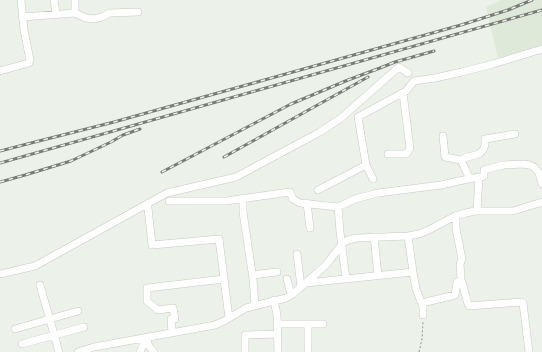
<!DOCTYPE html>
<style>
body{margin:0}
canvas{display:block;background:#ecf2e9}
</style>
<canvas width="542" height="352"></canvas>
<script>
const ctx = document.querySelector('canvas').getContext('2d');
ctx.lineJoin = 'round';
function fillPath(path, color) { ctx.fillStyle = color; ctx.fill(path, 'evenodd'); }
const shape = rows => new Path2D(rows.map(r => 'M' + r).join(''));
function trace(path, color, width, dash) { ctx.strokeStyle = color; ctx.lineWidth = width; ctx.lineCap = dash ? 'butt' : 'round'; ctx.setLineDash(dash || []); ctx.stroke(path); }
fillPath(shape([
 [502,0,542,0,542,45,498,58,486,7]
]), '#dee9d9');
const minor = shape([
 [54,0,56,14],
 [75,13,75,0],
 [22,17,75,13,86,18,94,19,102,17,110,13,138,12],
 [0,71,29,63,30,60,24,30,21,0],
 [443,136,445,157,461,160,470,179],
 [388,154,405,154,408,152,410,148,403,93],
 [461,160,464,158,479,154,483,150,485,145,485,139,515,134],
 [366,165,358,117,406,91,414,81,435,78,462,72,493,64,542,49],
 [318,190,366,165,373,179],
 [243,198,243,212,253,279,255,305],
 [169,201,226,201,290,192,293,199,300,203,338,207,355,199,378,193,441,185,468,179,479,177,484,176,484,170,503,165,523,164,530,165,535,168,539,173,542,184],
 [307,203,310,228],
 [338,207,340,232,346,279],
 [148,208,152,245,219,239,224,279],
 [477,211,479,177],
 [456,216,456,229,462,259,460,264,461,278],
 [408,236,413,272,416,289,423,307,423,315],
 [374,237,378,275],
 [297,254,301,287],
 [0,274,35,266,167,193,236,177,320,132,341,118,399,67,408,73],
 [252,275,277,272],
 [287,279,291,295],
 [462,282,468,304,469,306,521,302,523,303,529,352],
 [306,283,413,272],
 [40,285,59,352],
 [274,300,277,315,278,352],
 [422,303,455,295,457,282],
 [277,324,323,324],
 [308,324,308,351],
 [15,329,78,311],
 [172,333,171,319,175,319,173,308,158,310,147,301,147,288,224,279,229,318],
 [146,338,149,346,154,352],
 [22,344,84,327],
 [78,352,94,347,215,325,224,321,246,308,286,298,293,294,326,265,343,243,348,240,357,238,408,236,419,234,427,231,455,216,466,213,475,211,513,211,542,202],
 [140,352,146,338],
 [245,352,245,335,278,334]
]);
trace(minor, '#c4cac1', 8);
trace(shape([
 [419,352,422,339,423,322]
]), '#8e928c', 1, [2, 2]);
trace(minor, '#fff', 7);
const rail = shape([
 [0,151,31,143,114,122,461,25,508,10,532,0],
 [224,157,368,77],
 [0,163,542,10],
 [162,172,291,104,348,80,380,68,395,62,434,51],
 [0,182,25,175,71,161,111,142,123,135,140,129]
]);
trace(rail, '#787c76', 3);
trace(rail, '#ecf2e9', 1.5, [4.5]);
</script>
